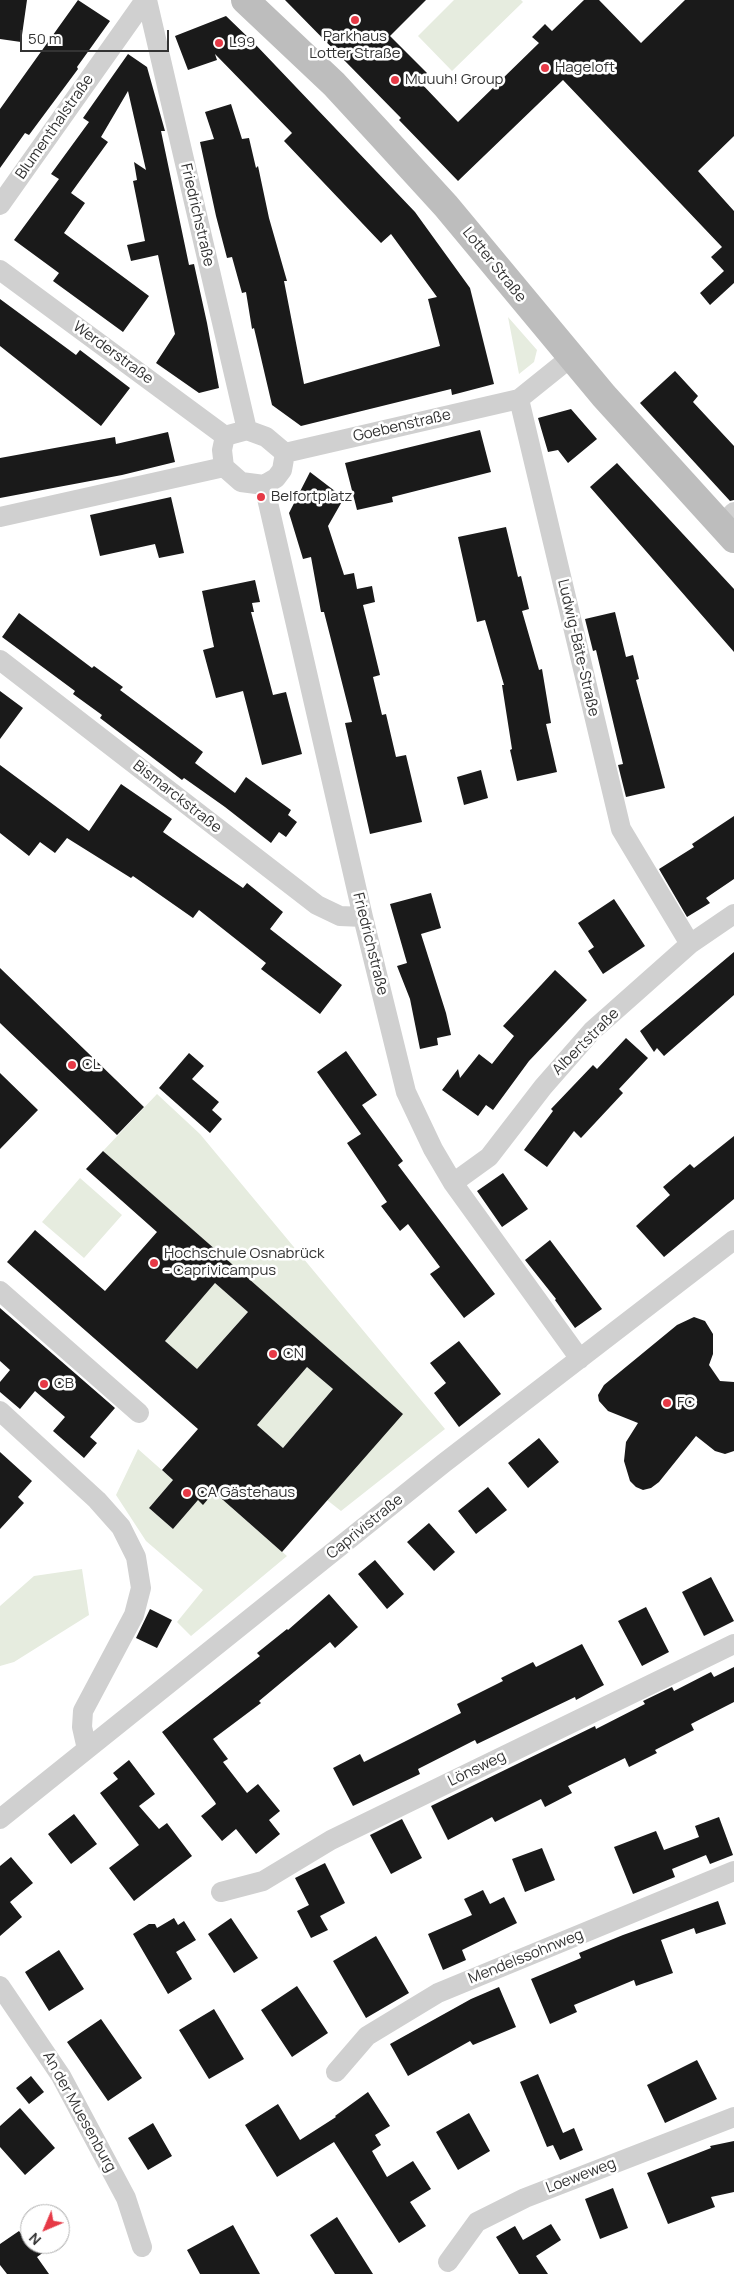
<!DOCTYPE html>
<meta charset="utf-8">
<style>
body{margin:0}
#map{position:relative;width:734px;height:2274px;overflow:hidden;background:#fff;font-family:Manrope,sans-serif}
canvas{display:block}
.north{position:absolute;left:20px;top:2204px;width:50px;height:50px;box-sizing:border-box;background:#fff;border:1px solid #adadad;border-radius:50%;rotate:225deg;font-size:14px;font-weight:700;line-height:20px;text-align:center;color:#333}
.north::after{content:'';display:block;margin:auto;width:18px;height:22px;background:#e63946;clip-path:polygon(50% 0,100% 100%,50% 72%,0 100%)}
.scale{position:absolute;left:20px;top:30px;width:149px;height:22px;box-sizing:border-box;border:2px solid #333;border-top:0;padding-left:6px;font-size:15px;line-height:18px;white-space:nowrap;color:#333;-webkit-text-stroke:4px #fff;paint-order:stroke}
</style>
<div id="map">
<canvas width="734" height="2274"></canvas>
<div class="north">N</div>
<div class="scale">50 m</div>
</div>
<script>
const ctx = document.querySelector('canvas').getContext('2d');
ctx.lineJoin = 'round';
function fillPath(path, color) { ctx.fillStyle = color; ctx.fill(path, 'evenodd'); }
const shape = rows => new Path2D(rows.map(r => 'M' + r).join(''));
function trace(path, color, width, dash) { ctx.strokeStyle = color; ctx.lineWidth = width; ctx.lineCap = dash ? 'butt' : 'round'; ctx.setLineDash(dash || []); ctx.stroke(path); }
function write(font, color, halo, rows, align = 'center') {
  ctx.font = font + ' Manrope,sans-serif'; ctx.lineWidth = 5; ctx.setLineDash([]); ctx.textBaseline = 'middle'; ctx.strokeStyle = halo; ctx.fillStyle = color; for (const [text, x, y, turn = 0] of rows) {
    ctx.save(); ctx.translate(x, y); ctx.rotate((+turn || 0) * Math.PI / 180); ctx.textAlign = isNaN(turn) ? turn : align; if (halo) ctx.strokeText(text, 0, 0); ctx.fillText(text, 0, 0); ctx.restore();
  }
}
fillPath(shape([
 [454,0,521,0,523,2,452,71,418,36],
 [508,317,537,350,534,362,519,374],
 [157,1094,200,1134,445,1429,341,1511,327,1500,402,1414,103,1151],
 [80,1178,122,1215,84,1258,42,1222],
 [215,1283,248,1312,197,1369,165,1341],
 [307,1367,333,1389,283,1448,257,1425],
 [138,1449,173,1480,149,1508,173,1529,198,1500,219,1486,232,1508,287,1556,191,1636,177,1622,203,1590,146,1541,116,1495],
 [82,1569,89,1615,14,1662,0,1666,0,1606,34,1576]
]), '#e6ecdf');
fillPath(shape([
 [0,0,27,0,21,42,0,39],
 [78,0,110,21,77,67,78,69,29,135,25,133,0,168,0,109],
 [285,0,426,0,390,36,427,73,419,81,458,122,539,43,532,37,545,24,552,31,584,0,599,0,641,43,685,0,734,0,734,136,698,171,734,211,734,283,710,305,700,293,724,271,711,257,722,247,563,80,458,181,399,120,401,118],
 [226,16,255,44,415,212,470,288,494,384,452,395,451,389,301,426,272,405,254,328,252,329,246,292,242,293,232,257,227,258,216,216,200,142,214,139,205,112,231,104,242,139,249,138,256,168,258,166,269,218,287,281,284,281,304,384,440,346,428,299,437,297,391,234,381,243,284,141,292,133,215,54,217,60,188,70,175,36],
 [128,54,147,67,165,131,161,131,189,265,194,264,207,323,219,388,199,393,156,363,175,334,158,255,131,261,127,245,145,241,133,181,137,180,134,162,146,170,128,91,101,137,108,142,71,193,85,203,64,233,149,296,123,332,53,281,59,273,14,240,59,179,51,174,89,122,83,118],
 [0,299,76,355,80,350,130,388,101,426,0,346],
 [675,371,698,396,693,402,734,446,734,500,730,501,640,403],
 [571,409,597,439,568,463,558,450,548,452,538,418],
 [480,430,491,472,392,497,393,502,357,510,345,463],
 [168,432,175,462,122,475,0,498,0,458,115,437,116,444],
 [617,463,734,589,734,652,590,487],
 [310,472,344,498,328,526,344,575,354,573,357,589,372,586,375,602,363,605,380,675,373,677,382,715,386,714,396,757,406,755,422,822,370,834,345,723,352,722,324,612,321,612,311,557,303,559,289,513],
 [171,497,184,553,159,558,155,544,100,556,90,515],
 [506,527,518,577,521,576,529,609,522,611,539,670,542,669,551,723,546,724,557,772,517,781,510,750,512,749,502,685,504,685,485,620,477,622,458,537],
 [255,580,260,602,252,603,254,612,251,612,273,695,286,692,302,754,262,765,243,691,216,698,203,650,214,647,202,591],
 [615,612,626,657,633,655,639,679,636,680,665,788,626,797,618,765,623,764,596,650,593,651,585,619],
 [19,613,92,668,94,666,123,687,120,690,203,752,195,763,235,793,246,777,291,810,288,815,297,822,286,837,279,832,271,843,225,807,184,778,182,780,100,718,102,715,73,694,75,691,2,637],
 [0,691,23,708,0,739],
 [0,765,89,831,121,784,172,819,163,832,243,888,247,883,283,912,270,929,342,985,320,1014,261,969,266,963,199,910,193,918,133,876,131,878,67,838,55,853,40,842,29,856,0,833],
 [481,770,488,798,464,805,457,777],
 [734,816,734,879,706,898,710,903,687,917,659,869,694,847,692,844],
 [431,893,441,928,421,934,446,1013,451,1035,437,1038,438,1045,420,1049,410,999,397,966,407,963,390,904],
 [614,899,645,946,603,974,588,951,594,947,578,923],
 [734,952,734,995,664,1056,657,1048,654,1052,640,1031],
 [0,968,144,1107,117,1135,0,1023],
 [555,970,587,1000,529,1061,493,1110,486,1105,478,1116,442,1090,458,1069,460,1078,479,1054,492,1064,514,1036,503,1026],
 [626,1038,648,1058,619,1089,623,1093,581,1138,574,1131,547,1167,524,1150,553,1111,551,1109,593,1065,597,1069],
 [346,1051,377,1095,362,1105,403,1161,398,1165,495,1294,464,1318,430,1274,440,1267,408,1224,400,1231,381,1206,387,1202,347,1143,361,1134,317,1072],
 [189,1053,204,1066,192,1079,219,1102,212,1110,222,1119,210,1133,159,1088],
 [0,1073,38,1110,0,1149],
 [734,1136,734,1199,664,1257,636,1226,670,1195,663,1187,690,1164,694,1168],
 [103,1151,403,1414,282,1552,214,1492,203,1505,198,1500,173,1529,149,1508,173,1480,162,1470,198,1429,7,1262,35,1230,105,1291,157,1232,86,1169],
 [215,1283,248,1312,197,1369,165,1341],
 [307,1367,333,1389,283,1448,257,1425],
 [503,1173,528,1209,502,1227,477,1191],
 [550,1240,602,1309,575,1328,555,1300,556,1299,525,1260],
 [0,1308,115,1408,90,1437,97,1443,84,1458,53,1431,65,1417,35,1391,20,1409,0,1392,0,1382,10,1370,0,1361],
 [694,1317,705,1321,713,1334,713,1354,709,1365,720,1381,734,1382,734,1451,725,1454,715,1451,696,1436,659,1482,651,1488,643,1490,636,1487,630,1481,624,1461,626,1442,638,1423,608,1411,599,1401,598,1395,604,1385,677,1325],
 [459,1341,501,1394,459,1427,434,1393,446,1383,430,1363],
 [539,1438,559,1462,528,1488,508,1463],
 [0,1452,32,1481,18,1497,24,1503,0,1529],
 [488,1487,507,1510,476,1534,458,1511],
 [429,1523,455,1552,434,1571,407,1542],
 [375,1560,404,1594,387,1609,358,1574],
 [711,1577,734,1621,704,1636,682,1592],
 [329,1594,358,1627,335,1648,330,1642,259,1701,261,1703,213,1739,228,1759,223,1762,247,1793,258,1784,280,1811,269,1820,280,1834,256,1854,236,1829,222,1841,201,1816,216,1804,215,1802,162,1732,260,1656,257,1653,287,1629,288,1630],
 [646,1607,669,1652,642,1666,618,1621],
 [150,1609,172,1620,157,1648,136,1638],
 [582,1644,604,1685,576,1700,575,1697,477,1744,475,1740,418,1769,420,1774,353,1806,333,1768,360,1754,364,1762,404,1742,461,1713,457,1704,503,1681,501,1678,533,1662,536,1667],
 [734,1667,734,1702,691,1724,694,1730,655,1750,657,1753,629,1767,625,1758,568,1786,572,1793,545,1807,541,1799,495,1822,492,1817,448,1840,431,1806,595,1726,596,1729,645,1704,643,1701,672,1687,674,1691,711,1672,714,1677],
 [129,1760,155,1794,139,1806,159,1829,167,1823,192,1856,134,1901,109,1868,139,1845,100,1793,118,1779,113,1773],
 [74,1814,97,1844,71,1864,48,1834],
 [719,1817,733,1855,710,1864,706,1855,672,1869,675,1877,633,1894,614,1847,656,1831,664,1850,699,1837,695,1826],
 [402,1819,422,1858,391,1874,370,1835],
 [542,1848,555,1880,525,1892,512,1859],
 [11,1857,33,1883,10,1902,22,1917,0,1936,0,1866],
 [325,1863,345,1903,320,1916,328,1930,311,1938,297,1911,309,1905,295,1878],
 [483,1890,490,1904,504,1897,517,1923,462,1950,466,1960,443,1970,428,1934,472,1915,464,1899],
 [718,1901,726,1924,696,1934,694,1928,661,1940,673,1973,636,1986,634,1980,574,2005,577,2012,550,2024,531,1979,581,1958,579,1953,623,1935],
 [174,1918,178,1925,184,1921,196,1940,176,1952,192,1979,168,1994,133,1934,149,1924,155,1924,157,1928],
 [231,1918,258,1958,234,1973,208,1934],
 [376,1936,409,1993,366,2018,333,1961],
 [59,1950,84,1989,49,2011,25,1972],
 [297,1986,328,2033,292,2057,261,2010],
 [499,1987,516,2027,473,2045,470,2041,408,2076,390,2044,471,1999],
 [214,2009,244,2059,209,2079,179,2030],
 [101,2019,142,2078,108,2101,67,2042],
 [697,2060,717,2099,665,2123,647,2085],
 [538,2074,563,2133,574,2128,583,2150,560,2160,553,2145,547,2147,520,2082],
 [31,2076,44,2092,29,2104,16,2088],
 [368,2092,390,2126,375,2135,381,2145,372,2151,387,2177,413,2161,431,2189,410,2202,426,2226,399,2243,334,2142,277,2177,245,2125,278,2104,300,2140,336,2117,335,2116],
 [20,2108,55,2148,25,2175,0,2147,0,2126],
 [469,2113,490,2151,458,2170,436,2132],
 [153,2123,172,2156,148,2170,128,2138],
 [734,2141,734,2192,711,2197,715,2207,668,2224,647,2173,711,2148,710,2146],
 [613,2188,628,2228,600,2239,585,2199],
 [337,2217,373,2274,335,2274,310,2235],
 [551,2224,561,2240,536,2256,548,2274,519,2274,496,2237,515,2226,523,2240],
 [233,2225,260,2274,200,2274,187,2250],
 [30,2230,30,2244,55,2244,37,2257,49,2274,7,2274,0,2265,0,2244,19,2231,22,2235]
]), '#1a1a1a');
trace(shape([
 [147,0,247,430],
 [0,205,145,0],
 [0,270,225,436],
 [570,358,519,399,621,829,690,944],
 [247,430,266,437,285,453,282,470,276,478,264,485,241,482,224,467,222,450,225,436,247,430],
 [285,453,519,399],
 [264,485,363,917,406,1092,433,1149,453,1183,580,1359],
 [0,517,224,467],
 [721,525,734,512],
 [0,660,317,905,340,916,363,917],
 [453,1183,489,1157,543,1087,592,1031,690,944,734,914],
 [0,1291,139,1413],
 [0,1411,97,1500,121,1527,136,1557,141,1588,134,1615,83,1711,82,1727,87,1749],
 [0,1819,444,1463,734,1240],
 [221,1892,263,1881,331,1840,734,1644],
 [0,1986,61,2076,126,2198,142,2247],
 [336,2072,367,2036,438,1993,734,1871],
 [448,2262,477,2222,525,2198,734,2117]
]), '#d0d0d0', 20);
trace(shape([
 [245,0,334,84,382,136,446,206,604,396,734,539]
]), '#bdbdbd', 28);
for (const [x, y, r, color] of [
 [355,20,5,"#e63946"],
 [219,43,5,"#e63946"],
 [545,68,5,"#e63946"],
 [395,80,5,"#e63946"],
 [261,497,5,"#e63946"],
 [72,1065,5,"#e63946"],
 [154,1263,5,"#e63946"],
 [273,1354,5,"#e63946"],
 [44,1384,5,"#e63946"],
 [667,1403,5,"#e63946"],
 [187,1493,5,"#e63946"]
]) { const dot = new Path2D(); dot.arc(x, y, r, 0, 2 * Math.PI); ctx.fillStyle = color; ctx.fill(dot); trace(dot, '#fff', 2); }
write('15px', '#333', '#fff', [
 ["Parkhaus",355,37,"center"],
 ["Lotter Straße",355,54,"center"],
 ["L99",229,43],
 ["Hageloft",555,68],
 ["Muuuh! Group",405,80],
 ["Belfortplatz",271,497],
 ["CL",82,1065],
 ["Hochschule Osnabrück",164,1254],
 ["- Caprivicampus",164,1271],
 ["CN",283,1354],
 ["CB",54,1384],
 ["FC",677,1403],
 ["CA Gästehaus",197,1493]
], 'left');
write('15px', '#333', '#fff', [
 ["Blumenthalstraße",55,127,-55],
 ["Friedrichstraße",197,215,77],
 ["Lotter Straße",494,265,51],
 ["Werderstraße",113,353,36],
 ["Goebenstraße",402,426,-13],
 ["Ludwig-Bäte-Straße",578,648,77],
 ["Bismarckstraße",177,797,38],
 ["Friedrichstraße",370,944,76],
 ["Albertstraße",586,1042,-45],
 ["Caprivistraße",365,1527,-39],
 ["Lönsweg",477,1769,-26],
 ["Mendelssohnweg",526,1957,-22],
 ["An der Muesenburg",79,2112,61],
 ["Loeweweg",581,2176,-21]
]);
</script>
